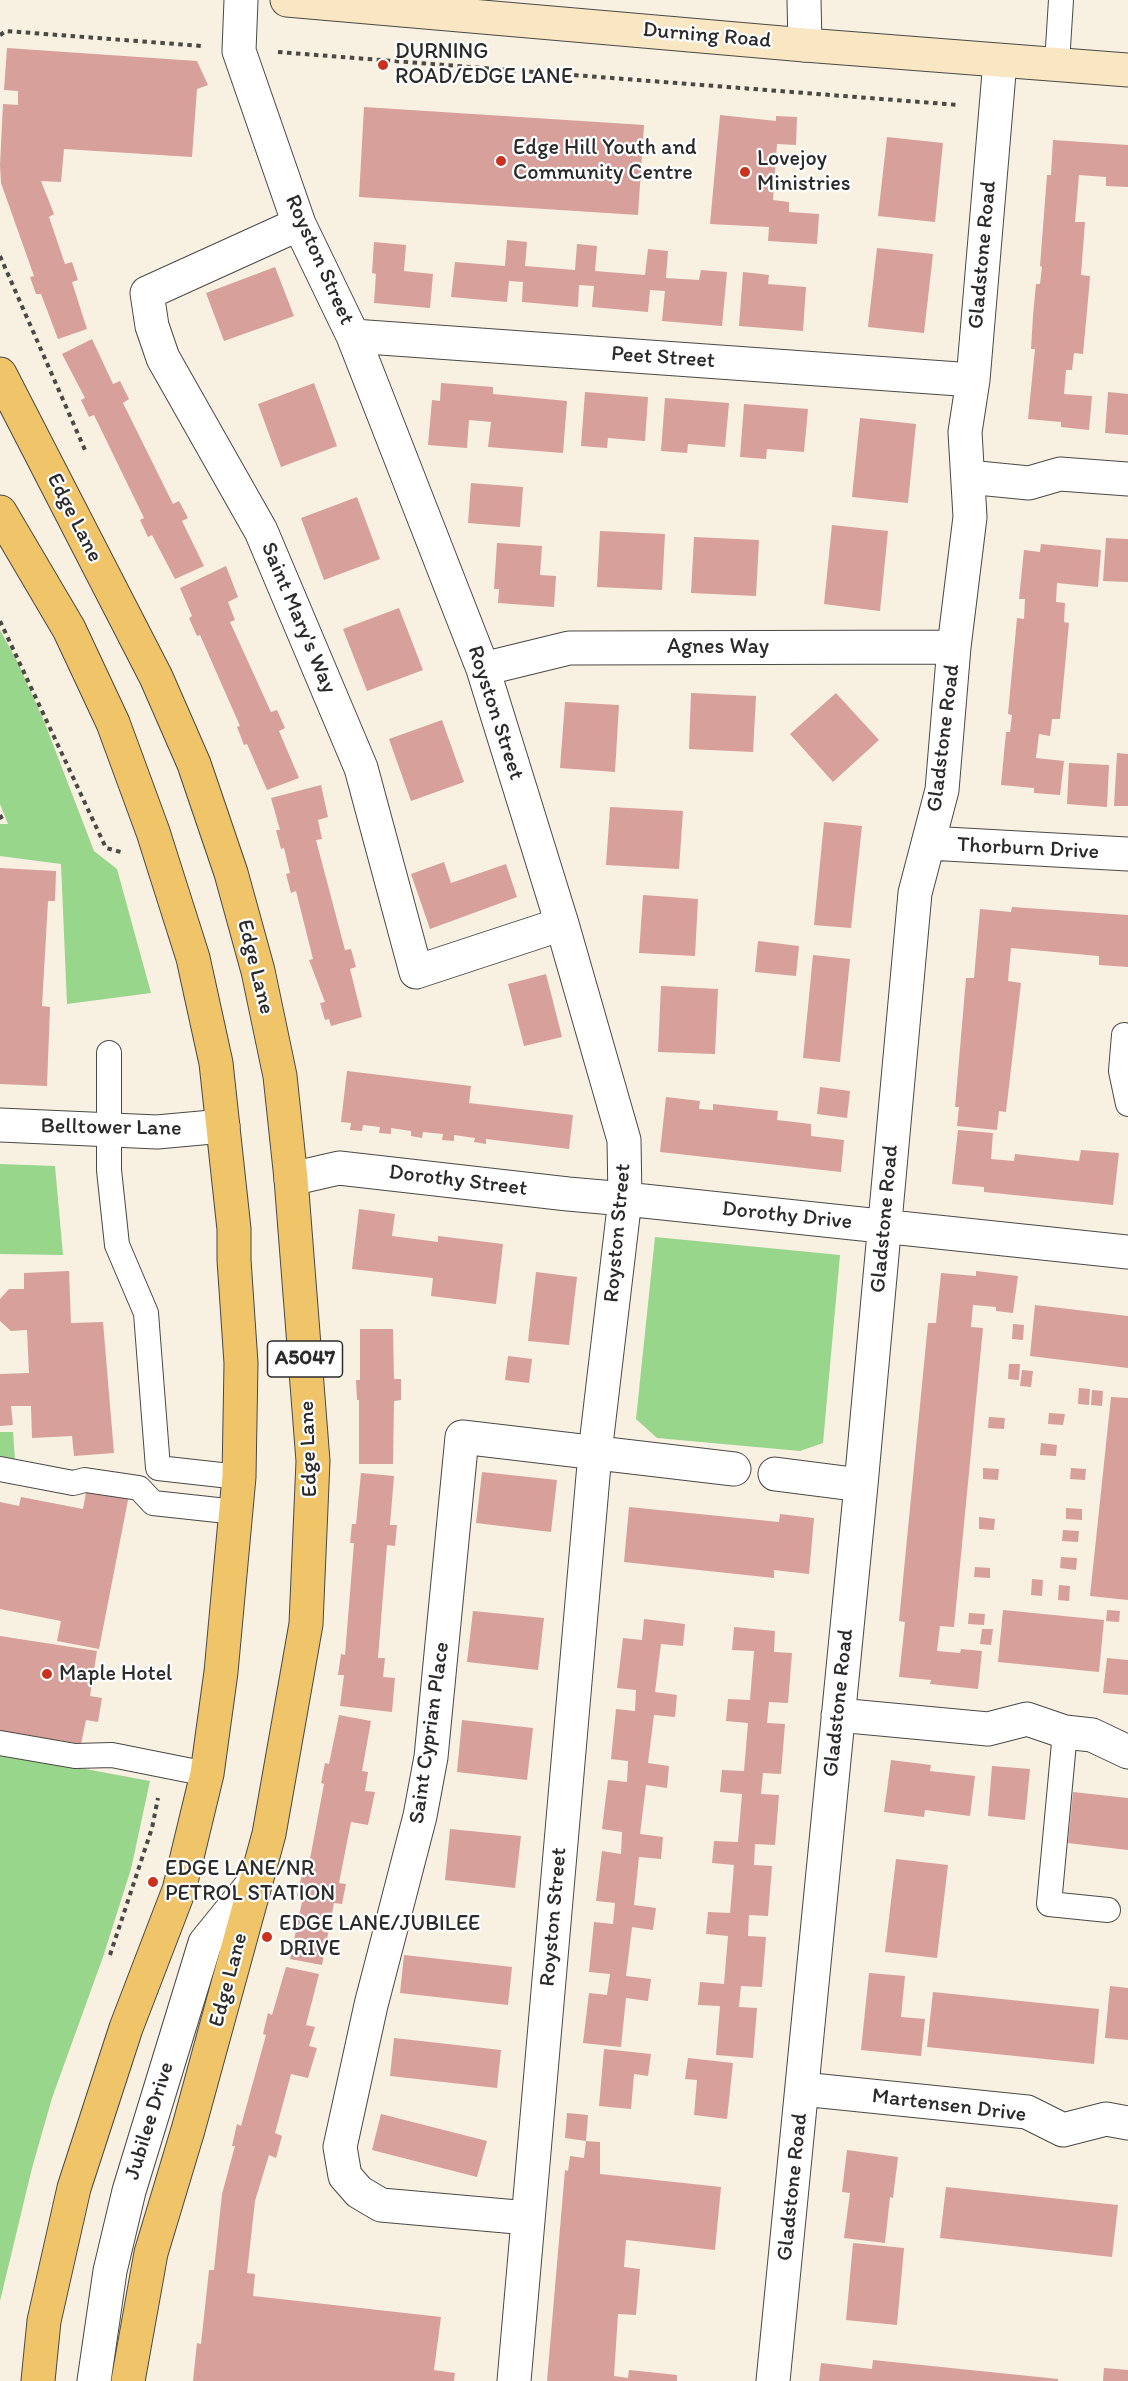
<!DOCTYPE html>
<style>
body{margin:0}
canvas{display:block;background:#f8f0e1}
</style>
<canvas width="1128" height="2381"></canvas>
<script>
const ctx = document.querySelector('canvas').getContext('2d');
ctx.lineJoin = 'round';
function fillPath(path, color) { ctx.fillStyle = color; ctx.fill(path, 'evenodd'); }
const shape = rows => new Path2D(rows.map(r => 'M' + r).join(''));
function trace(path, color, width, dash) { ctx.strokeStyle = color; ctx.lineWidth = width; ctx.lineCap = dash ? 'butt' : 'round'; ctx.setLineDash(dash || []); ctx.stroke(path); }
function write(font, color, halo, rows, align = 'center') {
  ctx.font = font + ' Itim,sans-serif'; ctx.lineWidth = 4.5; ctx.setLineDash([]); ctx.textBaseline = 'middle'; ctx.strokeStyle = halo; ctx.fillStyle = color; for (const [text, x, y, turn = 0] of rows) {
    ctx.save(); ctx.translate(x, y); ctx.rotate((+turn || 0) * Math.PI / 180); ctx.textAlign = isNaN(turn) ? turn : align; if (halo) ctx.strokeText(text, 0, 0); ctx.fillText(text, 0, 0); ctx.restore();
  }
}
fillPath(shape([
 [0,630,18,663,44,721,94,851,117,869,151,993,67,1004,61,864,0,856,0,824,8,824,0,804],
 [0,1164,55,1166,63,1255,0,1254],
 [655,1237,840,1255,823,1443,800,1451,657,1438,636,1419],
 [0,1432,13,1432,15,1459,0,1456],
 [0,1753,150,1781,131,1869,103,1957,52,2098,32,2168,0,2301]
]), '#97d68b');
fillPath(shape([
 [7,48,197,61,208,85,197,89,192,157,64,149,61,182,41,181,54,214,49,217,65,264,72,262,78,280,72,282,87,329,58,339,41,294,36,294,30,277,34,276,1,183,0,165,3,104,18,105,18,91,4,90],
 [364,107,644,125,638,215,359,197],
 [720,115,776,121,776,116,797,117,796,145,777,144,773,200,789,202,789,212,819,214,817,244,768,241,769,227,710,224],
 [887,137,943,143,935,222,878,216],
 [1053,140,1128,145,1128,187,1106,186,1106,177,1079,175,1075,222,1085,222,1081,275,1090,276,1089,289,1083,354,1074,353,1072,370,1066,370,1064,394,1092,396,1089,430,1061,427,1061,422,1028,419,1035,349,1031,349,1033,316,1036,284,1040,284,1042,267,1040,266,1047,175,1051,175],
 [507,240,527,242,525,266,575,270,577,244,597,246,595,271,645,275,648,249,668,251,666,278,699,280,701,270,727,272,722,326,662,321,665,291,650,290,648,312,592,307,594,286,579,285,578,307,522,302,523,282,509,281,507,302,451,297,455,262,505,266],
 [374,242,406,245,404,271,433,274,430,308,374,303,376,274,372,273],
 [877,248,933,254,924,333,868,327],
 [275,267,294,316,224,341,206,293],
 [743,272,769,275,768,284,806,287,803,331,739,326],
 [92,339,113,384,120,381,129,399,123,403,173,504,179,501,188,518,182,521,204,566,175,579,152,535,148,537,140,520,144,518,94,415,89,417,81,400,85,398,62,354],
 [314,383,337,446,281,467,258,404],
 [441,383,493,387,493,394,567,401,563,453,488,447,491,422,469,420,467,448,428,445,432,400,440,401],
 [585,392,648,397,645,441,608,438,607,448,581,446],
 [1108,392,1128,394,1128,435,1105,433],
 [665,398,729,403,725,447,688,444,687,453,661,451],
 [744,404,808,409,804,452,767,449,766,459,740,457],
 [860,418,916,424,908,503,852,497],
 [471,483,523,487,520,527,468,523],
 [357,497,380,559,324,580,301,518],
 [832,525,888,531,880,611,824,604],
 [600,531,665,534,662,590,597,587],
 [694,537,759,540,756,596,691,593],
 [1106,538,1128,539,1128,582,1103,581],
 [497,543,542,546,540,575,556,576,554,607,498,603,499,589,494,589],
 [1041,544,1101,550,1098,587,1057,583,1056,602,1065,603,1064,622,1069,623,1060,719,1052,719,1050,736,1039,734,1036,758,1064,761,1060,795,1034,793,1034,788,1001,785,1006,732,1010,732,1012,715,1008,714,1017,618,1024,619,1025,599,1019,599,1024,550,1040,552],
 [226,566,238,597,228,602,235,620,230,622,271,712,277,710,285,728,279,731,299,778,267,790,247,744,244,745,237,727,240,726,200,635,197,636,189,618,192,616,180,588],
 [399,608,423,670,367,691,343,629],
 [691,693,756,696,753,752,689,749],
 [836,693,879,740,833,782,790,734],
 [565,702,619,705,615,772,560,768],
 [442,720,464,782,411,801,389,739],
 [1117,753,1128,754,1128,806,1114,806],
 [1069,763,1109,765,1107,807,1067,804],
 [321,785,328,817,318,820,322,839,316,840,345,950,351,949,356,967,350,969,362,1017,331,1026,329,1019,325,1020,320,1003,325,1002,309,960,313,959,296,891,291,893,286,874,290,873,284,848,281,849,276,830,280,830,271,798],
 [610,807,683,811,679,869,606,865],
 [824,822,862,826,851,928,814,925],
 [444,862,451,883,506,864,517,897,430,929,411,874],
 [0,868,56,871,55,901,48,901,42,1006,50,1007,47,1086,0,1084],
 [643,895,698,899,695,956,639,953],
 [1012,907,1128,915,1128,967,1099,965,1099,956,1011,948,1008,981,1021,983,1006,1112,999,1111,997,1130,957,1126,959,1107,955,1107,966,978,974,978,980,909,1011,912],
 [758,941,799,946,796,976,755,972],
 [813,955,850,959,840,1062,803,1058],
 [546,974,562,1037,524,1046,508,984],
 [661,986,718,989,715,1054,658,1052],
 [347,1071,471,1086,469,1103,573,1115,569,1149,486,1139,486,1144,474,1142,475,1138,454,1135,454,1141,442,1140,443,1134,423,1132,422,1138,411,1136,411,1131,391,1128,391,1134,379,1133,380,1127,363,1125,362,1131,350,1130,351,1123,341,1122],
 [820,1087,850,1091,847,1118,817,1114],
 [666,1097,700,1101,699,1109,713,1110,713,1104,778,1111,777,1120,811,1124,811,1136,844,1140,841,1172,660,1152],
 [958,1130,993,1133,991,1159,1014,1161,1015,1154,1079,1161,1081,1150,1119,1153,1113,1205,984,1192,984,1187,952,1184],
 [359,1209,395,1214,392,1236,438,1242,438,1236,503,1244,496,1304,431,1296,433,1278,352,1269],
 [69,1271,71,1323,103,1322,114,1453,74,1456,72,1436,32,1438,31,1406,11,1406,13,1425,0,1426,0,1374,29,1373,27,1330,11,1331,0,1321,0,1299,9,1289,24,1289,24,1273],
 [976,1271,1018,1276,1013,1313,996,1311,996,1307,973,1305,971,1327,983,1328,954,1627,940,1626,937,1651,960,1653,961,1649,982,1651,978,1689,930,1684,931,1680,899,1677,905,1622,899,1621,928,1323,936,1323,941,1273,976,1276],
 [536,1272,577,1277,569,1345,528,1341],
 [1035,1305,1128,1316,1128,1368,1030,1356],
 [1013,1324,1024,1325,1023,1340,1012,1339],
 [360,1329,393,1329,394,1379,401,1379,401,1400,394,1401,393,1464,359,1464,359,1400,357,1400,356,1380,360,1380],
 [508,1356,532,1359,529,1383,505,1380],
 [1009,1364,1020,1364,1019,1380,1008,1379],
 [1022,1370,1033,1371,1031,1387,1020,1386],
 [1079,1388,1090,1389,1089,1405,1078,1404],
 [1092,1390,1103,1391,1102,1406,1091,1405],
 [1111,1397,1128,1398,1128,1600,1090,1596],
 [1049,1413,1065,1414,1063,1425,1048,1424],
 [989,1417,1005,1418,1004,1429,988,1428],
 [1041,1443,1057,1445,1056,1456,1040,1455],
 [983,1468,999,1469,998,1480,983,1479],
 [1071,1468,1086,1469,1085,1480,1070,1479],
 [482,1472,557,1480,551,1532,476,1523],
 [361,1473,394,1476,390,1525,397,1525,395,1546,387,1545,378,1658,385,1658,383,1677,395,1678,392,1712,340,1706,344,1675,338,1675,341,1654,345,1655,354,1543,350,1543,352,1524,356,1524],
 [87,1487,129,1495,99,1649,57,1641,61,1621,0,1609,0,1502,19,1506,21,1497,83,1509],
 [629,1507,779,1522,780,1514,814,1518,809,1574,774,1570,774,1578,624,1562],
 [1066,1508,1082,1509,1082,1520,1066,1519],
 [979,1517,995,1519,994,1530,979,1529],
 [1063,1530,1079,1531,1078,1542,1062,1541],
 [1061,1557,1077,1558,1076,1570,1060,1568],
 [975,1567,990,1568,990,1578,974,1577],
 [1032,1579,1043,1580,1042,1596,1031,1595],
 [1059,1585,1070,1586,1069,1601,1058,1600],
 [1003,1610,1104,1620,1099,1672,998,1662],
 [1107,1610,1120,1611,1119,1622,1106,1621],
 [473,1611,544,1618,538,1670,467,1662],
 [969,1613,985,1614,984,1625,968,1624],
 [644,1619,685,1624,683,1646,661,1644,655,1692,677,1695,675,1717,654,1715,648,1763,669,1766,667,1788,646,1785,640,1834,663,1837,661,1859,639,1857,634,1905,656,1908,653,1930,632,1927,626,1976,651,1979,648,2001,626,1998,621,2047,583,2043,589,1993,607,1995,610,1974,589,1972,594,1922,613,1924,615,1903,596,1901,602,1851,621,1854,622,1832,602,1829,608,1780,627,1782,628,1761,611,1759,616,1709,635,1711,636,1690,617,1688,623,1638,642,1640],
 [734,1627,775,1631,774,1652,792,1653,788,1703,769,1702,767,1723,785,1724,781,1774,763,1773,761,1794,779,1795,775,1845,755,1844,754,1865,772,1866,768,1916,749,1915,748,1936,766,1937,762,1987,741,1986,739,2007,757,2008,753,2058,716,2055,720,2006,698,2005,700,1982,724,1984,728,1936,706,1934,708,1912,730,1913,734,1865,712,1863,714,1841,738,1842,742,1794,720,1792,722,1770,744,1771,748,1723,726,1721,728,1699,750,1700,754,1651,732,1650],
 [982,1629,993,1629,991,1645,980,1644],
 [0,1636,97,1651,90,1696,102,1698,98,1722,86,1720,81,1744,0,1731],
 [1107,1658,1128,1660,1128,1695,1103,1693],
 [339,1715,371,1721,362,1771,368,1772,365,1791,375,1792,368,1825,351,1822,339,1883,346,1884,342,1904,334,1903,322,1965,290,1959,303,1897,297,1896,302,1874,307,1875,324,1784,321,1783,325,1763,329,1764],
 [462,1720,533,1728,527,1780,457,1772],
 [891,1760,931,1765,930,1771,975,1776,970,1816,925,1810,924,1817,884,1812],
 [992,1766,1030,1769,1025,1820,988,1816],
 [1073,1792,1128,1798,1128,1850,1068,1843],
 [450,1829,521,1836,515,1888,445,1880],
 [896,1859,948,1865,937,1958,885,1952],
 [404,1955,512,1967,508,2005,400,1993],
 [286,1967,319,1974,306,2025,315,2027,309,2046,317,2048,308,2078,291,2074,275,2133,282,2136,276,2158,269,2155,255,2201,247,2273,255,2274,253,2296,441,2317,434,2370,455,2373,454,2381,193,2381,197,2343,201,2344,209,2270,214,2270,222,2194,235,2146,232,2146,237,2124,241,2126,266,2035,263,2034,268,2013,272,2015],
 [869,1973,905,1976,901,2017,925,2019,921,2056,861,2050],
 [1110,1986,1128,1988,1128,2040,1105,2038],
 [933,1992,1099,2009,1094,2064,927,2047],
 [394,2038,501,2050,497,2088,390,2076],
 [604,2049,651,2054,648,2076,634,2074,631,2109,599,2106],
 [688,2058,733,2063,727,2119,694,2115,697,2080,685,2079],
 [567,2113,588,2115,586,2141,565,2138],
 [381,2114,487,2141,477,2177,372,2150],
 [586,2141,600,2142,600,2174,721,2187,715,2250,626,2240,624,2267,640,2269,636,2315,618,2314,614,2376,628,2378,629,2370,677,2375,677,2381,547,2381,565,2170,568,2171,570,2156,584,2158],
 [847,2150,898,2157,893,2198,890,2197,885,2243,844,2238,850,2193,842,2192],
 [946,2187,1118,2205,1112,2257,940,2238],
 [853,2243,904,2248,897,2325,846,2320],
 [873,2360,1058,2379,1058,2381,819,2381,821,2363,872,2369],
 [1104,2368,1128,2370,1128,2381,1103,2381]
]), '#d7a09b');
const lane = shape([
 [1057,63,1061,0],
 [1124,1035,1121,1071,1128,1104],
 [109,1053,109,1170,117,1245,146,1313,158,1468,239,1477],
 [0,1469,73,1483,85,1480,139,1488,153,1503,236,1512],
 [1065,1732,1049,1904,1108,1910],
 [0,1743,75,1756,112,1755,207,1774]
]);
const street = shape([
 [241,0,239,51,299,224,353,336,483,669,562,924,624,1140,625,1199,595,1453,514,2381],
 [804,0,805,45],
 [299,224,147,293,152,326,163,358,261,531,361,768,416,972,562,924],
 [353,336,973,380],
 [968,477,1029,483,1060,474,1128,479],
 [483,669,569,648,954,647],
 [928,843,1128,854],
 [0,1125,157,1132,223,1126],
 [291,1179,339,1168,568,1194,625,1199,1128,1252],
 [775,1474,861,1485],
 [838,1715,988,1729,1027,1719,1065,1732,1092,1735,1128,1752],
 [802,2089,1027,2112,1063,2130,1106,2119,1128,2123],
 [528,2218,381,2205,359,2192,345,2176,340,2147,371,2005,420,1816,431,1757,462,1437,734,1469],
 [94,2381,110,2271,129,2191,205,1943,256,1880],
 [773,2381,861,1485,915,893,942,790,954,647,970,517,965,432,973,380,1000,61]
]);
const secondary = shape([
 [287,0,805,45,1128,70]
]);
const highway = shape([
 [0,374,156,677,194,764,231,873,258,971,280,1076,291,1179,313,1461,306,1624,269,1834,188,2130,151,2253,128,2381],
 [0,512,69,629,113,723,153,832,193,958,216,1063,234,1229,234,1260,241,1363,239,1477,221,1672,207,1774,179,1890,126,2028,74,2188,44,2321,38,2381]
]);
trace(lane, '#4a4946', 26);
trace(street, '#4a4946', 35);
trace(secondary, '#4a4946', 35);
trace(highway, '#4a4946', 35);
trace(shape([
 [0,35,6,31,202,46],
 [278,52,959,105],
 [0,256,85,450],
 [0,621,106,848,121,852],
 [0,815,2,819],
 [110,1955,152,1828,158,1798]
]), '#4a4946', 4, [4.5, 4.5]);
trace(lane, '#fff', 24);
trace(street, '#fff', 33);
trace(secondary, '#f9e7c3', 33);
trace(highway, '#f0c469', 33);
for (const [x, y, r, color] of [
 [383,65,6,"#c8321e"],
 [501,161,6,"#c8321e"],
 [745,172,6,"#c8321e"],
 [47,1674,6,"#c8321e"],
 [153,1882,6,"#c8321e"],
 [267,1937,6,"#c8321e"]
]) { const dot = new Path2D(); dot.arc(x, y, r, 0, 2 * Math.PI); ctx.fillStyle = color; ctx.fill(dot); trace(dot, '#fff', 2); }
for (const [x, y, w] of [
 [305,1359,75]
]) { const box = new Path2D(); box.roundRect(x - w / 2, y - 18, w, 36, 4.5); ctx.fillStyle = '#fff'; ctx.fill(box); trace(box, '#2b2b2b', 1.5); }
write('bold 21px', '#2b2b2b', null, [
 ["A5047",305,1359]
]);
write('22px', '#2b2b2b', '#fff', [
 ["Durning Road",707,36,5],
 ["Gladstone Road",983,255,-85],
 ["Royston Street",319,260,66],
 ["Peet Street",663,358,4],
 ["Edge Lane",74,518,63],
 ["Saint Mary's Way",298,618,67],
 ["Agnes Way",718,647],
 ["Royston Street",495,713,72],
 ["Gladstone Road",944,738,-83],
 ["Thorburn Drive",1028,849,3],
 ["Edge Lane",255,967,76],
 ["Belltower Lane",111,1128,1],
 ["Dorothy Street",458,1181,7],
 ["Dorothy Drive",787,1216,6],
 ["Gladstone Road",885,1219,-85],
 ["Royston Street",618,1233,-85],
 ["Edge Lane",309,1449,-92],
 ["Gladstone Road",839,1703,-84],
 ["Saint Cyprian Place",430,1733,-82],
 ["Royston Street",554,1917,-85],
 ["Edge Lane",229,1980,-75],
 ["Martensen Drive",949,2106,7],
 ["Jubilee Drive",150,2121,-73],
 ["Gladstone Road",793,2187,-84]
]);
write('22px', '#2b2b2b', '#fff', [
 ["DURNING",395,52],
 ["ROAD/EDGE LANE",395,77],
 ["Edge Hill Youth and",513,148],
 ["Community Centre",513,173],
 ["Lovejoy",757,159],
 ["Ministries",757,184],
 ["Maple Hotel",59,1674],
 ["EDGE LANE/NR",165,1869],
 ["PETROL STATION",165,1894],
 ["EDGE LANE/JUBILEE",279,1924],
 ["DRIVE",279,1949]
], 'left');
</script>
